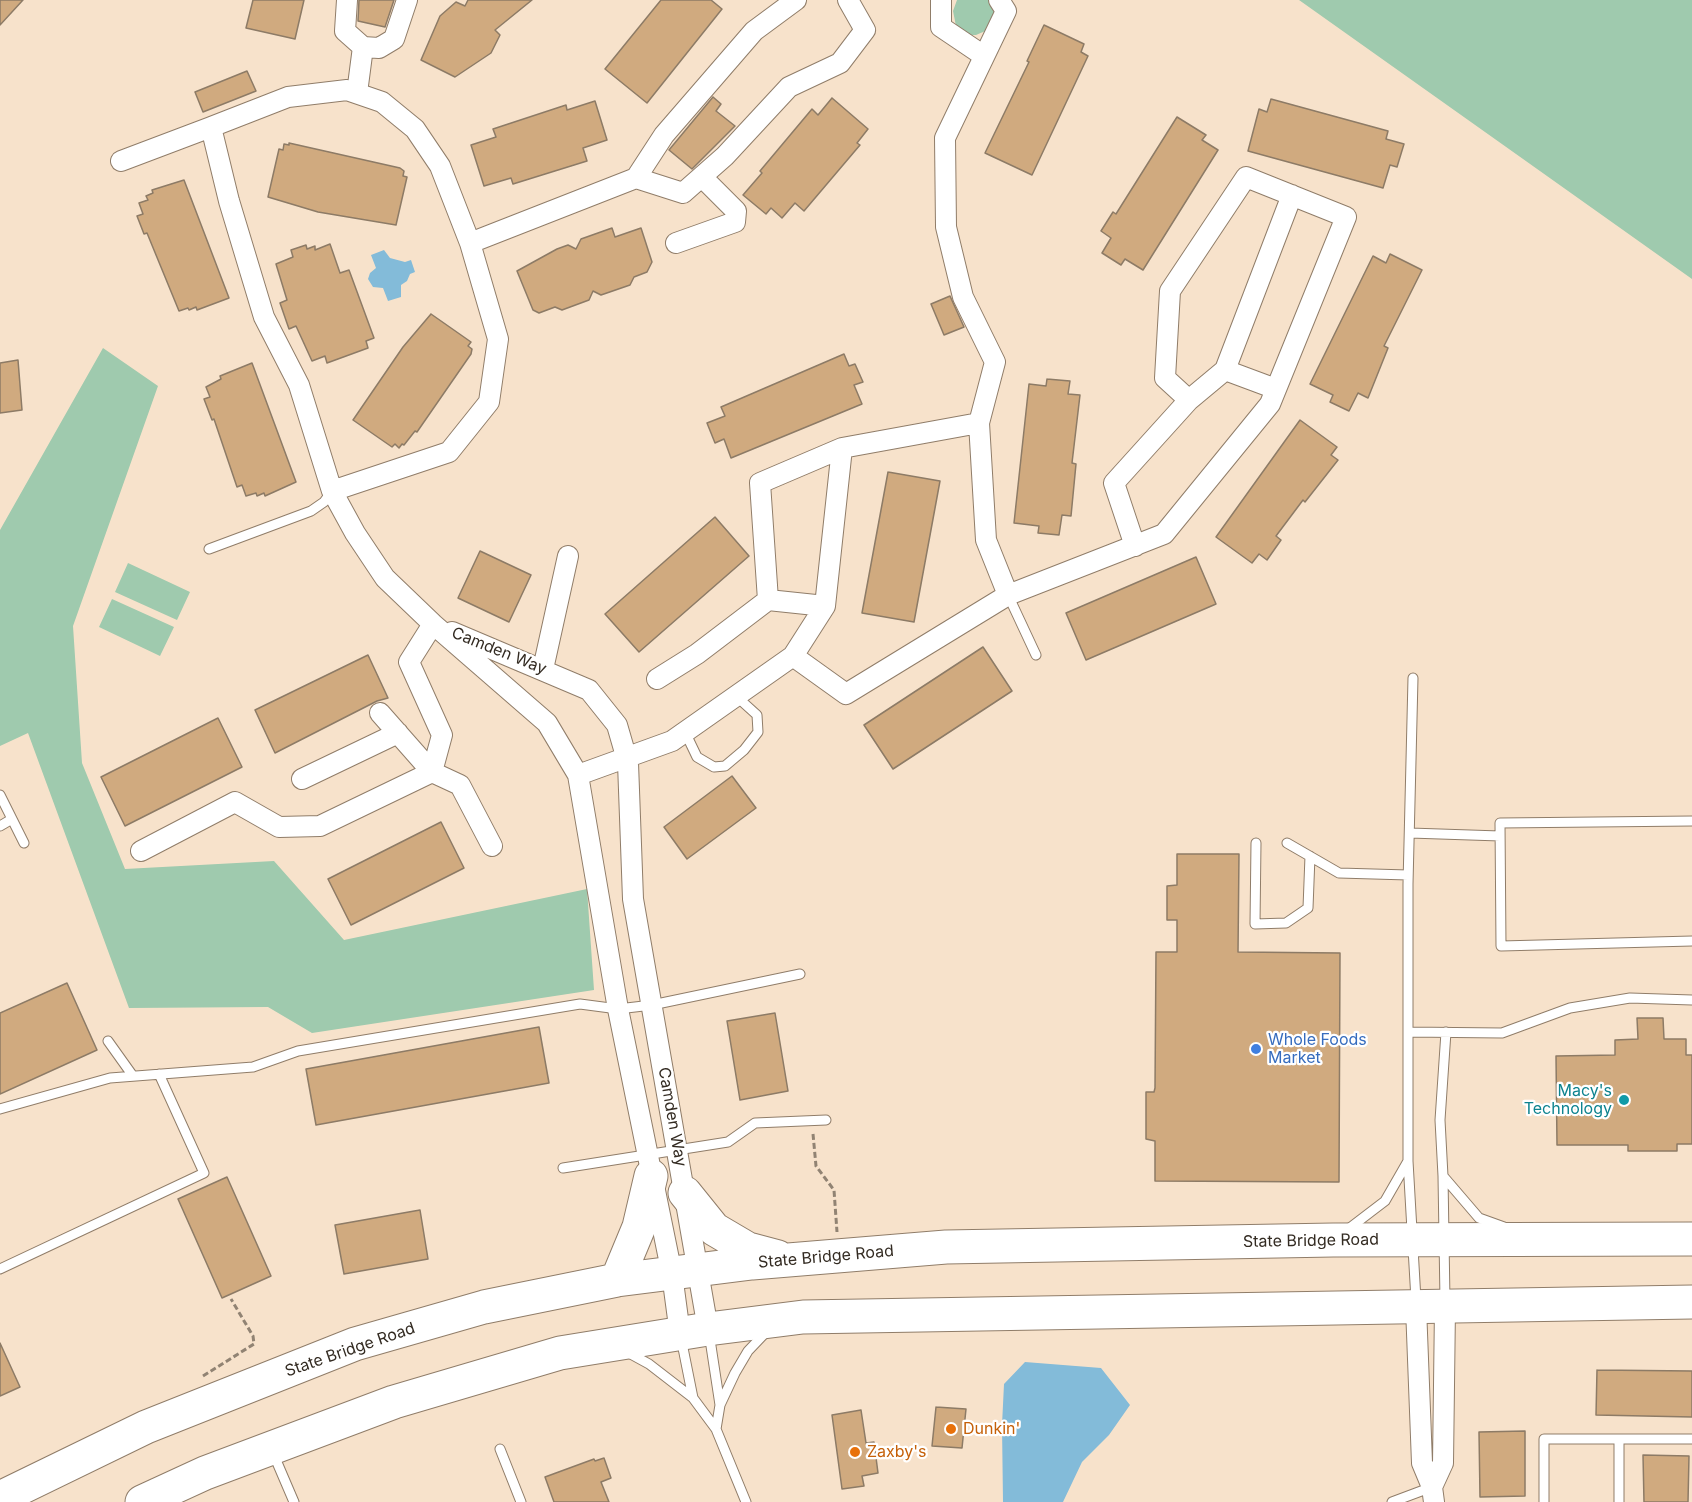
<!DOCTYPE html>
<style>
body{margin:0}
canvas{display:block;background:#f7e2cb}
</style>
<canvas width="1692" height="1502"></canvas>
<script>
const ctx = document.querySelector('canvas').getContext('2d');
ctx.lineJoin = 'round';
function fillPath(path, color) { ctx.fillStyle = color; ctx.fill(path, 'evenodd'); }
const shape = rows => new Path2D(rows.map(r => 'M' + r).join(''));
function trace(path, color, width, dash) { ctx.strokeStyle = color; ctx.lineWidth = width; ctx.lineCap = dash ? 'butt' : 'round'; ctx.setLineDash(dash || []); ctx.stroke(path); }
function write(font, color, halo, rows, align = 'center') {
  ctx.font = font + ' Inter,sans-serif'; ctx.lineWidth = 4.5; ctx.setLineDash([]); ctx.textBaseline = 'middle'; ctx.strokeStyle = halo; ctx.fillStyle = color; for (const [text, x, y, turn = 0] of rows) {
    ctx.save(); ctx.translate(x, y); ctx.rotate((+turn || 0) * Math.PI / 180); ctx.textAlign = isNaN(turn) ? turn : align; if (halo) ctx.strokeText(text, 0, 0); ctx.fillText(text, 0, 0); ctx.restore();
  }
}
fillPath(shape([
 [957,0,992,0,996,15,990,29,976,35,968,35,956,26,953,11],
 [1299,0,1692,0,1692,279,1516,154],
 [103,348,158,386,73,626,82,763,125,869,274,861,344,940,587,889,594,990,312,1033,268,1007,129,1008,28,733,0,746,0,530],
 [128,563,190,592,177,620,115,592],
 [112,599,174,627,160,656,99,627]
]), '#9fcaae');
fillPath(shape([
 [384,250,390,258,405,262,411,260,415,272,410,274,407,281,401,285,401,297,388,301,383,288,373,287,368,279,370,273,376,268,371,255],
 [1025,1362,1101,1368,1130,1405,1109,1435,1082,1462,1063,1502,1003,1502,1002,1425,1004,1384]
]), '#83bbd9');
const building = shape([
 [0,0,23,0,0,25,0,0],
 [253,0,304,0,295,39,246,28,253,0],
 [359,0,394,0,385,27,358,21,359,0],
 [468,0,532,0,495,30,500,35,491,53,455,77,421,60,440,16,456,2,465,6,468,0],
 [661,0,711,0,722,9,647,103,605,69,661,0],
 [1044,25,1084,44,1081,52,1088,56,1032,175,985,153,1029,62,1027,61,1044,25],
 [247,71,256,91,203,112,195,92,247,71],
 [713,97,721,104,716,111,735,126,692,169,669,150,713,97],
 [832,98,868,129,857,143,860,145,804,211,795,203,782,218,771,208,766,214,743,195,762,173,760,171,812,109,818,115,832,98],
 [1271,99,1388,131,1386,139,1404,144,1397,167,1390,165,1383,188,1248,151,1259,109,1267,112,1271,99],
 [595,101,607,140,583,148,587,161,513,184,511,178,484,186,471,145,496,137,493,129,566,105,567,110,595,101],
 [1177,117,1206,135,1202,140,1218,150,1143,270,1125,259,1121,265,1102,253,1111,238,1101,231,1113,212,1116,214,1177,117],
 [289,143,400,168,404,171,403,176,407,177,396,225,318,212,268,197,279,149,283,150,284,144,289,145,289,143],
 [184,180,229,298,197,310,196,307,189,310,188,308,179,311,147,233,144,234,137,216,143,214,139,203,148,200,146,196,153,193,152,190,184,180],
 [612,228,615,237,641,228,652,262,647,272,634,277,630,285,601,295,593,291,589,300,562,310,555,307,539,313,533,310,517,271,557,249,568,245,576,249,581,239,612,228],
 [330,244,340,273,349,270,374,338,366,341,368,348,327,363,325,356,312,361,296,326,289,329,280,303,287,300,276,264,293,257,291,250,306,245,307,249,315,246,315,250,330,244],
 [1390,254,1422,270,1384,346,1388,348,1368,398,1358,393,1349,411,1330,402,1333,395,1310,384,1373,256,1386,263,1390,254],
 [950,296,964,327,944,335,931,304,950,296],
 [431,314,471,342,468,346,472,349,471,354,417,432,415,431,404,445,402,444,399,448,395,444,392,447,353,420,403,347,431,314],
 [844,354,849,366,855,364,863,382,854,385,862,404,731,458,724,439,715,443,707,423,725,416,721,407,844,354],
 [18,360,22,410,0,413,0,363,18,360],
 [252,363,296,482,265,496,264,493,257,496,256,493,246,496,242,485,237,487,214,419,212,420,204,399,210,397,206,387,221,379,220,376,252,363],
 [1047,379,1070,381,1068,394,1080,395,1072,463,1076,464,1071,516,1062,515,1059,535,1038,533,1039,526,1014,523,1029,384,1046,386,1047,379],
 [1300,420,1337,447,1331,455,1338,460,1305,502,1303,500,1276,536,1281,540,1267,560,1259,554,1252,563,1216,537,1300,420],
 [888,472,940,481,914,622,862,613,888,472],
 [715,517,749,556,639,652,605,614,715,517],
 [480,551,531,575,509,622,458,598,480,551],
 [1196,557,1216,604,1086,660,1066,613,1196,557],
 [983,647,1012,691,893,769,864,725,983,647],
 [368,655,388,698,377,701,275,753,255,710,368,655],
 [218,718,242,767,125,826,101,777,218,718],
 [732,776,756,808,687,859,664,827,732,776],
 [441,822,464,868,351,925,328,879,441,822],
 [1177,854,1239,854,1238,952,1340,953,1339,1182,1155,1181,1155,1141,1146,1139,1146,1092,1154,1092,1155,1088,1156,952,1177,952,1177,920,1167,920,1167,886,1177,885,1177,854],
 [67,983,97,1050,0,1094,0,1013,67,983],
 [775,1013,788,1091,740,1100,727,1021,775,1013],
 [1637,1018,1663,1018,1664,1039,1686,1039,1686,1055,1692,1055,1692,1144,1677,1144,1677,1151,1628,1151,1628,1145,1557,1145,1556,1056,1615,1055,1615,1040,1638,1039,1637,1018],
 [539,1027,549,1083,316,1125,306,1069,539,1027],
 [227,1177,271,1276,222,1298,178,1199,227,1177],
 [420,1210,428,1259,344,1274,335,1225,420,1210],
 [0,1343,20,1387,0,1396,0,1343],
 [1597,1370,1692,1371,1692,1417,1596,1415,1597,1370],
 [936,1407,966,1409,962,1448,932,1446,936,1407],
 [861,1410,866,1443,874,1442,878,1473,862,1476,864,1486,842,1489,832,1415,861,1410],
 [1525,1431,1525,1496,1480,1497,1479,1432,1525,1431],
 [1643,1455,1689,1456,1688,1502,1644,1502,1643,1455],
 [604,1458,611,1478,601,1482,609,1502,554,1502,545,1477,594,1459,595,1461,604,1458]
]);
fillPath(building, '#d0aa7f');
trace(building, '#8d7b66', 1.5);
const lane = shape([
 [209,549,311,511,324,502,332,491],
 [1008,595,1036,655],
 [1413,678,1408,884,1408,1161,1416,1300],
 [685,732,697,757,714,767,725,766,744,750,758,732,757,715,736,696],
 [0,795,24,843],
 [1692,821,1500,823,1501,946,1692,941],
 [0,826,12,819],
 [1410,833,1500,836],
 [1256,843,1255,924,1286,923,1308,908,1310,856],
 [1287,843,1339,873,1408,875],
 [1408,1032,1502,1033,1570,1008,1630,998,1692,1000],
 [1446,1032,1440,1120,1443,1176,1479,1218,1504,1227],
 [108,1041,133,1076],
 [0,1109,110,1078,253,1067,298,1051,580,1004,618,1009,652,1005,800,974],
 [563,1168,728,1142,755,1123,826,1120],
 [1443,1176,1445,1301],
 [1347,1230,1385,1201,1408,1161],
 [0,1269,204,1173,159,1074],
 [709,1333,720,1405],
 [681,1338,693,1398],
 [627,1352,649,1364,693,1398,716,1429,746,1502],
 [716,1429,720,1405,735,1373,748,1351,768,1330],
 [500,1449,521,1502],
 [273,1453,294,1502],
 [1392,1502,1432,1487],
 [1544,1502,1544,1439,1692,1439],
 [1619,1502,1619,1439]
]);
const street = shape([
 [347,0,345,31,363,47,357,93],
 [941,0,941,27,984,56],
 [363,47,379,48,394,39,407,0],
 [121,161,211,127],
 [636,178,683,193,725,156,789,87,840,63,865,30,848,0],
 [676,243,735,222,736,211,702,177],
 [1225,370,1292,195],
 [1189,400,1225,370,1276,389],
 [979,423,995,362,963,297,946,227,945,138,1006,11,999,0],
 [332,491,299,385,264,317,229,201,211,127,288,97,347,90,382,102,415,129,440,166,470,243],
 [825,606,768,600,760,483,842,448],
 [452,632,589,690,617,725,628,763,633,899,708,1329],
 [793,656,825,606,842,448,979,423,986,540,1008,595],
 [543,669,568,556],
 [657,679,697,654,768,600],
 [380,713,432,772,460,785,492,846],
 [578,775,672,741,793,656,846,694,1008,595,1164,534,1270,404,1346,217,1246,177,1170,291,1165,378,1189,400,1114,483,1135,546],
 [302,779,398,733],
 [141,851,235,802,279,827,320,826,432,772,442,735,409,662,433,624],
 [1416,1307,1422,1463,1432,1487,1434,1502],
 [680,1334,672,1274,618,1009,578,775,547,723,433,624,385,578,355,533,332,491,449,452,489,402,498,339,470,243,636,178,664,135,754,31,796,0],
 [1432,1487,1443,1463,1445,1307]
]);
const highway = shape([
 [685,1193,714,1229,748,1249,778,1257],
 [617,1280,639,1227,651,1176],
 [0,1498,146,1427,355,1344,484,1307,617,1280,752,1263,946,1247,1333,1240,1692,1239],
 [142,1502,205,1473,394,1402,560,1353,708,1329,803,1317,1692,1302]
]);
trace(lane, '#907d69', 11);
trace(street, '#907d69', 22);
trace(highway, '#907d69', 35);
trace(shape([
 [813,1134,816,1166,834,1190,837,1232],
 [203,1376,254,1344,253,1336,231,1299]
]), '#918373', 3, [6, 3]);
trace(lane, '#fff', 9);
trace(street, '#fff', 20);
trace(highway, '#fff', 33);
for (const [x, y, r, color] of [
 [1256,1049,6,"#3f7fe0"],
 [1624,1100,6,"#0f9aa8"],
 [951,1429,6,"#e8710a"],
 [855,1452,6,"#e8710a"]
]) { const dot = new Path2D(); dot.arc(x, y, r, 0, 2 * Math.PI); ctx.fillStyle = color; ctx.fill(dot); trace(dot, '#fff', 2); }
write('16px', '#332b22', '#fff', [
 ["Camden Way",499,651,22],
 ["Camden Way",672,1117,80],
 ["State Bridge Road",1311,1241,-1],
 ["State Bridge Road",826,1257,-5],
 ["State Bridge Road",350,1350,-19]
]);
write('16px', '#366cbe', '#fff', [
 ["Whole Foods",1268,1040],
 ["Market",1268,1058]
], 'left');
write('16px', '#0d838f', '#fff', [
 ["Macy's",1612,1091],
 ["Technology",1612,1109]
], 'right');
write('16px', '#c56008', '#fff', [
 ["Dunkin'",963,1429],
 ["Zaxby's",867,1452]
], 'left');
</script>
